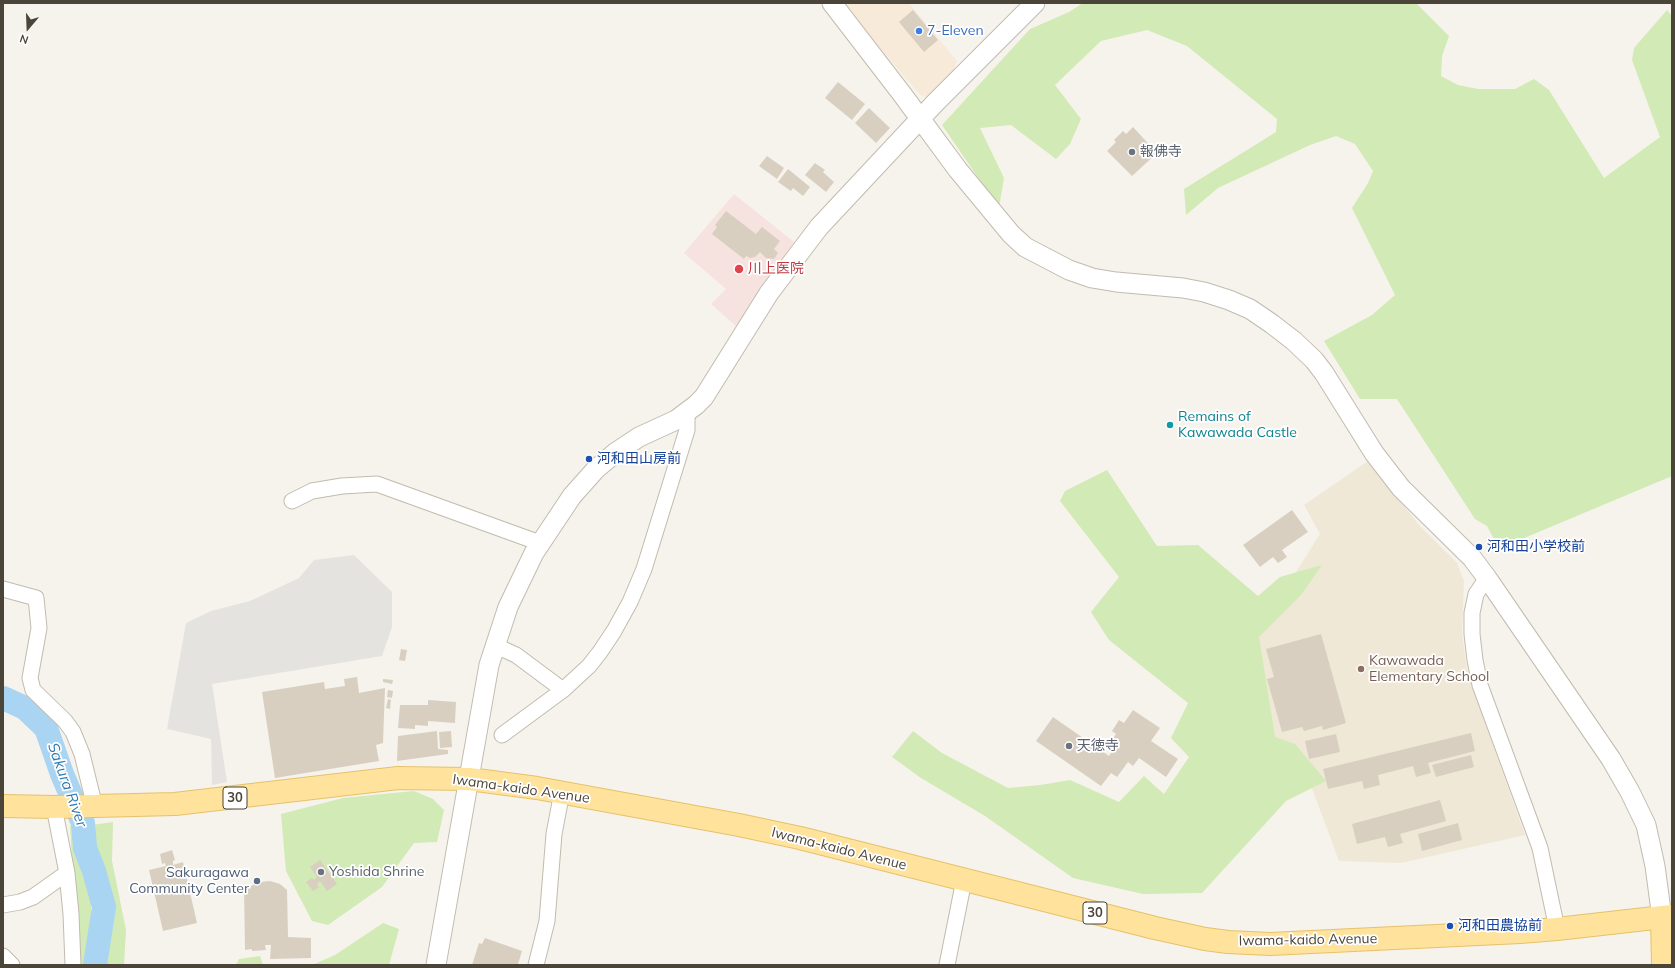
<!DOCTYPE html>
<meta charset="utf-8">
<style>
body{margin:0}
#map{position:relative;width:1675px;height:968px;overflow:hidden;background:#f6f3ec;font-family:Mulish,sans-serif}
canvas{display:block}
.frame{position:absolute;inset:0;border:4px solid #4b4439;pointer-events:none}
.north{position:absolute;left:8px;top:8px;width:40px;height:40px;-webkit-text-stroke:3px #fff;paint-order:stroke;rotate:199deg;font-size:11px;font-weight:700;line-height:16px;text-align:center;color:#4b4439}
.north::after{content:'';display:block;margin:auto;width:14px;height:18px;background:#4b4439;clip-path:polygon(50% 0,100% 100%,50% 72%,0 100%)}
</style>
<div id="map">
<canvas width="1675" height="968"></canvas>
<div class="frame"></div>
<div class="north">N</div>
</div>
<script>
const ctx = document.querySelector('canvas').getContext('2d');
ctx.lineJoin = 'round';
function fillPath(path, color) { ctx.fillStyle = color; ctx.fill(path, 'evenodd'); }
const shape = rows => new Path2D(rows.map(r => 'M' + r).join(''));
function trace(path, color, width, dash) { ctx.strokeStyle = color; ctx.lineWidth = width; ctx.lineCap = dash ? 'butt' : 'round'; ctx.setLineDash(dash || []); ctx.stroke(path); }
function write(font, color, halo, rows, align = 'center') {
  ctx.font = font + ' Mulish,"Noto Sans JP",sans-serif'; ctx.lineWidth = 3.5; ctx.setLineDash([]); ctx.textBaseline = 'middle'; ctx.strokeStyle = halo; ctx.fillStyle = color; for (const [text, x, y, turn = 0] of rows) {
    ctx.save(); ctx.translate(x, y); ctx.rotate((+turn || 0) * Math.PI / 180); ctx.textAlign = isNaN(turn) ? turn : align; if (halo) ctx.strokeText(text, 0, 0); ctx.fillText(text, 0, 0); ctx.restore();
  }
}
fillPath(shape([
 [845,3,909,3,957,61,951,77,930,98,920,95,875,42]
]), '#f7ead8');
fillPath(shape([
 [1368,461,1420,526,1457,563,1464,581,1462,634,1468,676,1525,835,1401,863,1339,861,1300,756,1281,760,1254,662,1261,628,1320,534,1304,505]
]), '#efe8d6');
fillPath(shape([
 [734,194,794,242,736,326,711,304,726,289,684,253]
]), '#f6e3e0');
fillPath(shape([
 [1083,3,1416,3,1449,36,1442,56,1441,76,1458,85,1478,89,1515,89,1534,79,1549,90,1604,178,1660,137,1632,60,1634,48,1667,10,1672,16,1672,476,1510,544,1494,539,1487,526,1475,519,1397,399,1360,399,1324,341,1372,315,1395,295,1352,208,1368,183,1373,171,1355,144,1336,136,1310,145,1218,188,1186,215,1184,189,1276,132,1277,119,1187,46,1147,30,1101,41,1055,85,1081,119,1070,144,1056,159,1011,125,980,128,1004,178,999,208,942,125,1030,29,1069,12],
 [1107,470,1157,546,1198,545,1258,596,1280,577,1322,565,1301,595,1259,637,1275,737,1295,744,1326,781,1286,801,1202,893,1143,894,1073,878,985,816,921,778,892,757,913,731,942,753,1008,788,1040,785,1070,780,1119,802,1144,776,1164,794,1189,757,1171,738,1188,703,1109,640,1091,612,1119,577,1060,501,1065,491],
 [414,791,433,799,444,810,437,842,414,843,382,887,328,925,312,921,286,871,281,814,343,798],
 [113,822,112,861,126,930,124,965,102,965,111,912,104,865,94,846,92,825],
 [75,825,83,867,91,888,91,914,86,965,78,965,70,826],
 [383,923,399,929,389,965,312,965,335,955],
 [260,956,263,965,236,965,239,959]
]), '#d2eab5');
fillPath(shape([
 [354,555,392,592,392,627,382,656,212,684,227,782,212,785,211,739,167,729,186,623,211,611,250,601,299,578,314,560]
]), '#e5e3e0');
trace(shape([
 [3,698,25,708,46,728,62,774,83,823,85,848,94,871,104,907,95,965]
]), '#a9d4f2', 24);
fillPath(shape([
 [913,10,938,40,924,52,899,22],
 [838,82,865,104,852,120,825,98],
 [869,108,890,128,876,143,855,123],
 [1133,127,1157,153,1132,176,1107,151,1116,142,1114,140,1123,131,1126,134],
 [767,156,784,168,777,179,759,166],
 [815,163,825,170,823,172,834,182,826,192,805,175],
 [788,169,810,187,803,196,793,188,791,191,778,182],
 [726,211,756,234,762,227,780,241,774,249,778,253,774,259,766,258,760,252,755,257,750,258,746,256,744,259,712,234,717,227,715,225],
 [1292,510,1308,532,1282,550,1287,557,1278,563,1273,557,1260,567,1243,545],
 [1321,634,1346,723,1323,730,1322,726,1304,731,1302,727,1282,732,1267,679,1274,677,1266,649],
 [401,649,407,650,405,661,399,660],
 [357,677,359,693,385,688,383,743,376,745,379,761,275,778,262,692,324,682,325,689,345,686,344,679],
 [383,679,393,680,392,684,383,682],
 [388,690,393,691,392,698,387,697],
 [388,699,391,700,390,709,386,708],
 [428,700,456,702,455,723,428,721,428,726,415,725,415,729,398,728,400,705,428,705],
 [1133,710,1160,728,1151,741,1178,759,1166,777,1139,758,1133,766,1128,762,1117,777,1111,773,1101,786,1036,741,1053,717,1109,756,1114,748,1109,744,1116,734,1112,731,1119,720,1124,723],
 [437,731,438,749,448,750,448,754,397,761,398,736],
 [451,731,452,747,440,748,439,732],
 [1471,733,1475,751,1428,763,1431,773,1416,777,1413,766,1378,775,1380,785,1364,789,1362,781,1328,789,1323,769],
 [1336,734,1340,752,1309,759,1305,741],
 [1471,755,1474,767,1436,777,1432,765],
 [1440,800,1446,821,1400,834,1403,843,1388,847,1385,837,1357,844,1352,824],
 [1458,823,1462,840,1422,851,1418,834],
 [172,850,175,860,173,861,173,865,183,862,197,923,163,931,149,870,166,866,165,863,162,864,160,854],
 [320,860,337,884,327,891,320,881,317,884,319,887,313,891,306,882,312,878,314,880,317,877,310,867],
 [270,881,280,884,287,890,288,937,311,938,311,958,270,959,271,945,265,945,266,950,252,951,252,949,245,950,244,887,251,886,260,882],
 [485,938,522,951,518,964,520,965,472,965,479,943,482,944]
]), '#d8cfc1');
const minor = shape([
 [292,501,312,491,342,486,377,484,540,543],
 [1487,578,1476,594,1472,613,1472,634,1475,660,1480,685,1540,848,1557,929],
 [3,589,36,598,39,628,30,678,33,690,65,721,73,732,82,754,95,807],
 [494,645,516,655,563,690],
 [502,735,563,690,589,666,600,652,614,631,630,602,644,569,687,430,687,413],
 [54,807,67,873,71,914,73,965],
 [3,905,20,902,33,897,67,873],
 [3,956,12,965],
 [536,965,547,921,554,834,562,792],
 [947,965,964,880]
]);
const tertiary = shape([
 [832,3,902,94,958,170,1011,234,1025,247,1069,270,1092,278,1116,282,1183,288,1204,292,1229,300,1250,309,1272,324,1294,341,1314,360,1324,373,1374,453,1401,488,1472,558,1487,578,1611,759,1630,792,1646,825,1655,866,1662,918],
 [436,965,489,665,508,607,534,553,572,496,596,469,615,453,639,437,676,420,696,405,704,397,769,293,819,227,935,103,1035,3]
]);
const primary = shape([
 [3,806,54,807,175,804,398,778,469,779,537,788,739,825,800,838,1155,928,1205,939,1228,942,1270,944,1520,932,1557,929,1672,916],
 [1662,918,1663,965]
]);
trace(minor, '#c2bbae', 17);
trace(tertiary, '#c2bbae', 21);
trace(primary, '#e6c16a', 24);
trace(minor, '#fff', 15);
trace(tertiary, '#fff', 19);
trace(primary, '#ffe39c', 22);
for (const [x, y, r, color] of [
 [919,31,4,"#3f7fe0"],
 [1132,152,4,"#6b7280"],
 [739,269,5,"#e0444e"],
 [1170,425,4,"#0f9aa8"],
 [589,459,4,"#1a4fb4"],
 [1479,547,4,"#1a4fb4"],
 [1361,669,4,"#8d6e63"],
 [1069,746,4,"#6b7280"],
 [321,872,4,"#6b7280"],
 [257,881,4,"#5c6f8a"],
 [1450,926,4,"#1a4fb4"]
]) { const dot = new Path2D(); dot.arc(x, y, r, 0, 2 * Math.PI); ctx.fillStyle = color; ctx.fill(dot); trace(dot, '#fff', 1.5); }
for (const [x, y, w] of [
 [235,798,24],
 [1095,913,24]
]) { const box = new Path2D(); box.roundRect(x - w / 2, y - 11, w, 22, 3); ctx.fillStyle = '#fff'; ctx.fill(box); trace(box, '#4b4439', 1); }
write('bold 13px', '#4b4439', null, [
 ["30",235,798],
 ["30",1095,913]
]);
write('14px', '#366cbe', '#fff', [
 ["7-Eleven",927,31]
], 'left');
write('14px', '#5b616d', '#fff', [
 ["報佛寺",1140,152],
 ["天徳寺",1077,746],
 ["Yoshida Shrine",329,872]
], 'left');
write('14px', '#be3a42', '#fff', [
 ["川上医院",748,269]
], 'left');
write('14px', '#0d838f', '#fff', [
 ["Remains of",1178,417],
 ["Kawawada Castle",1178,433]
], 'left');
write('14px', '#164399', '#fff', [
 ["河和田山房前",597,459],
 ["河和田小学校前",1487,547],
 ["河和田農協前",1458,926]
], 'left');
write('14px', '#785e54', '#fff', [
 ["Kawawada",1369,661],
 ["Elementary School",1369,677]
], 'left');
write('14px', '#4b4439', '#fff', [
 ["Iwama-kaido Avenue",521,789,8],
 ["Iwama-kaido Avenue",839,849,14],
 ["Iwama-kaido Avenue",1308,940,-1]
]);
write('14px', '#4e5e75', '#fff', [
 ["Sakuragawa",249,873],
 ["Community Center",249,889]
], 'right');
write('italic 15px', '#2e7ab2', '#fff', [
 ["Sakura River",67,785,70]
]);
</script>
